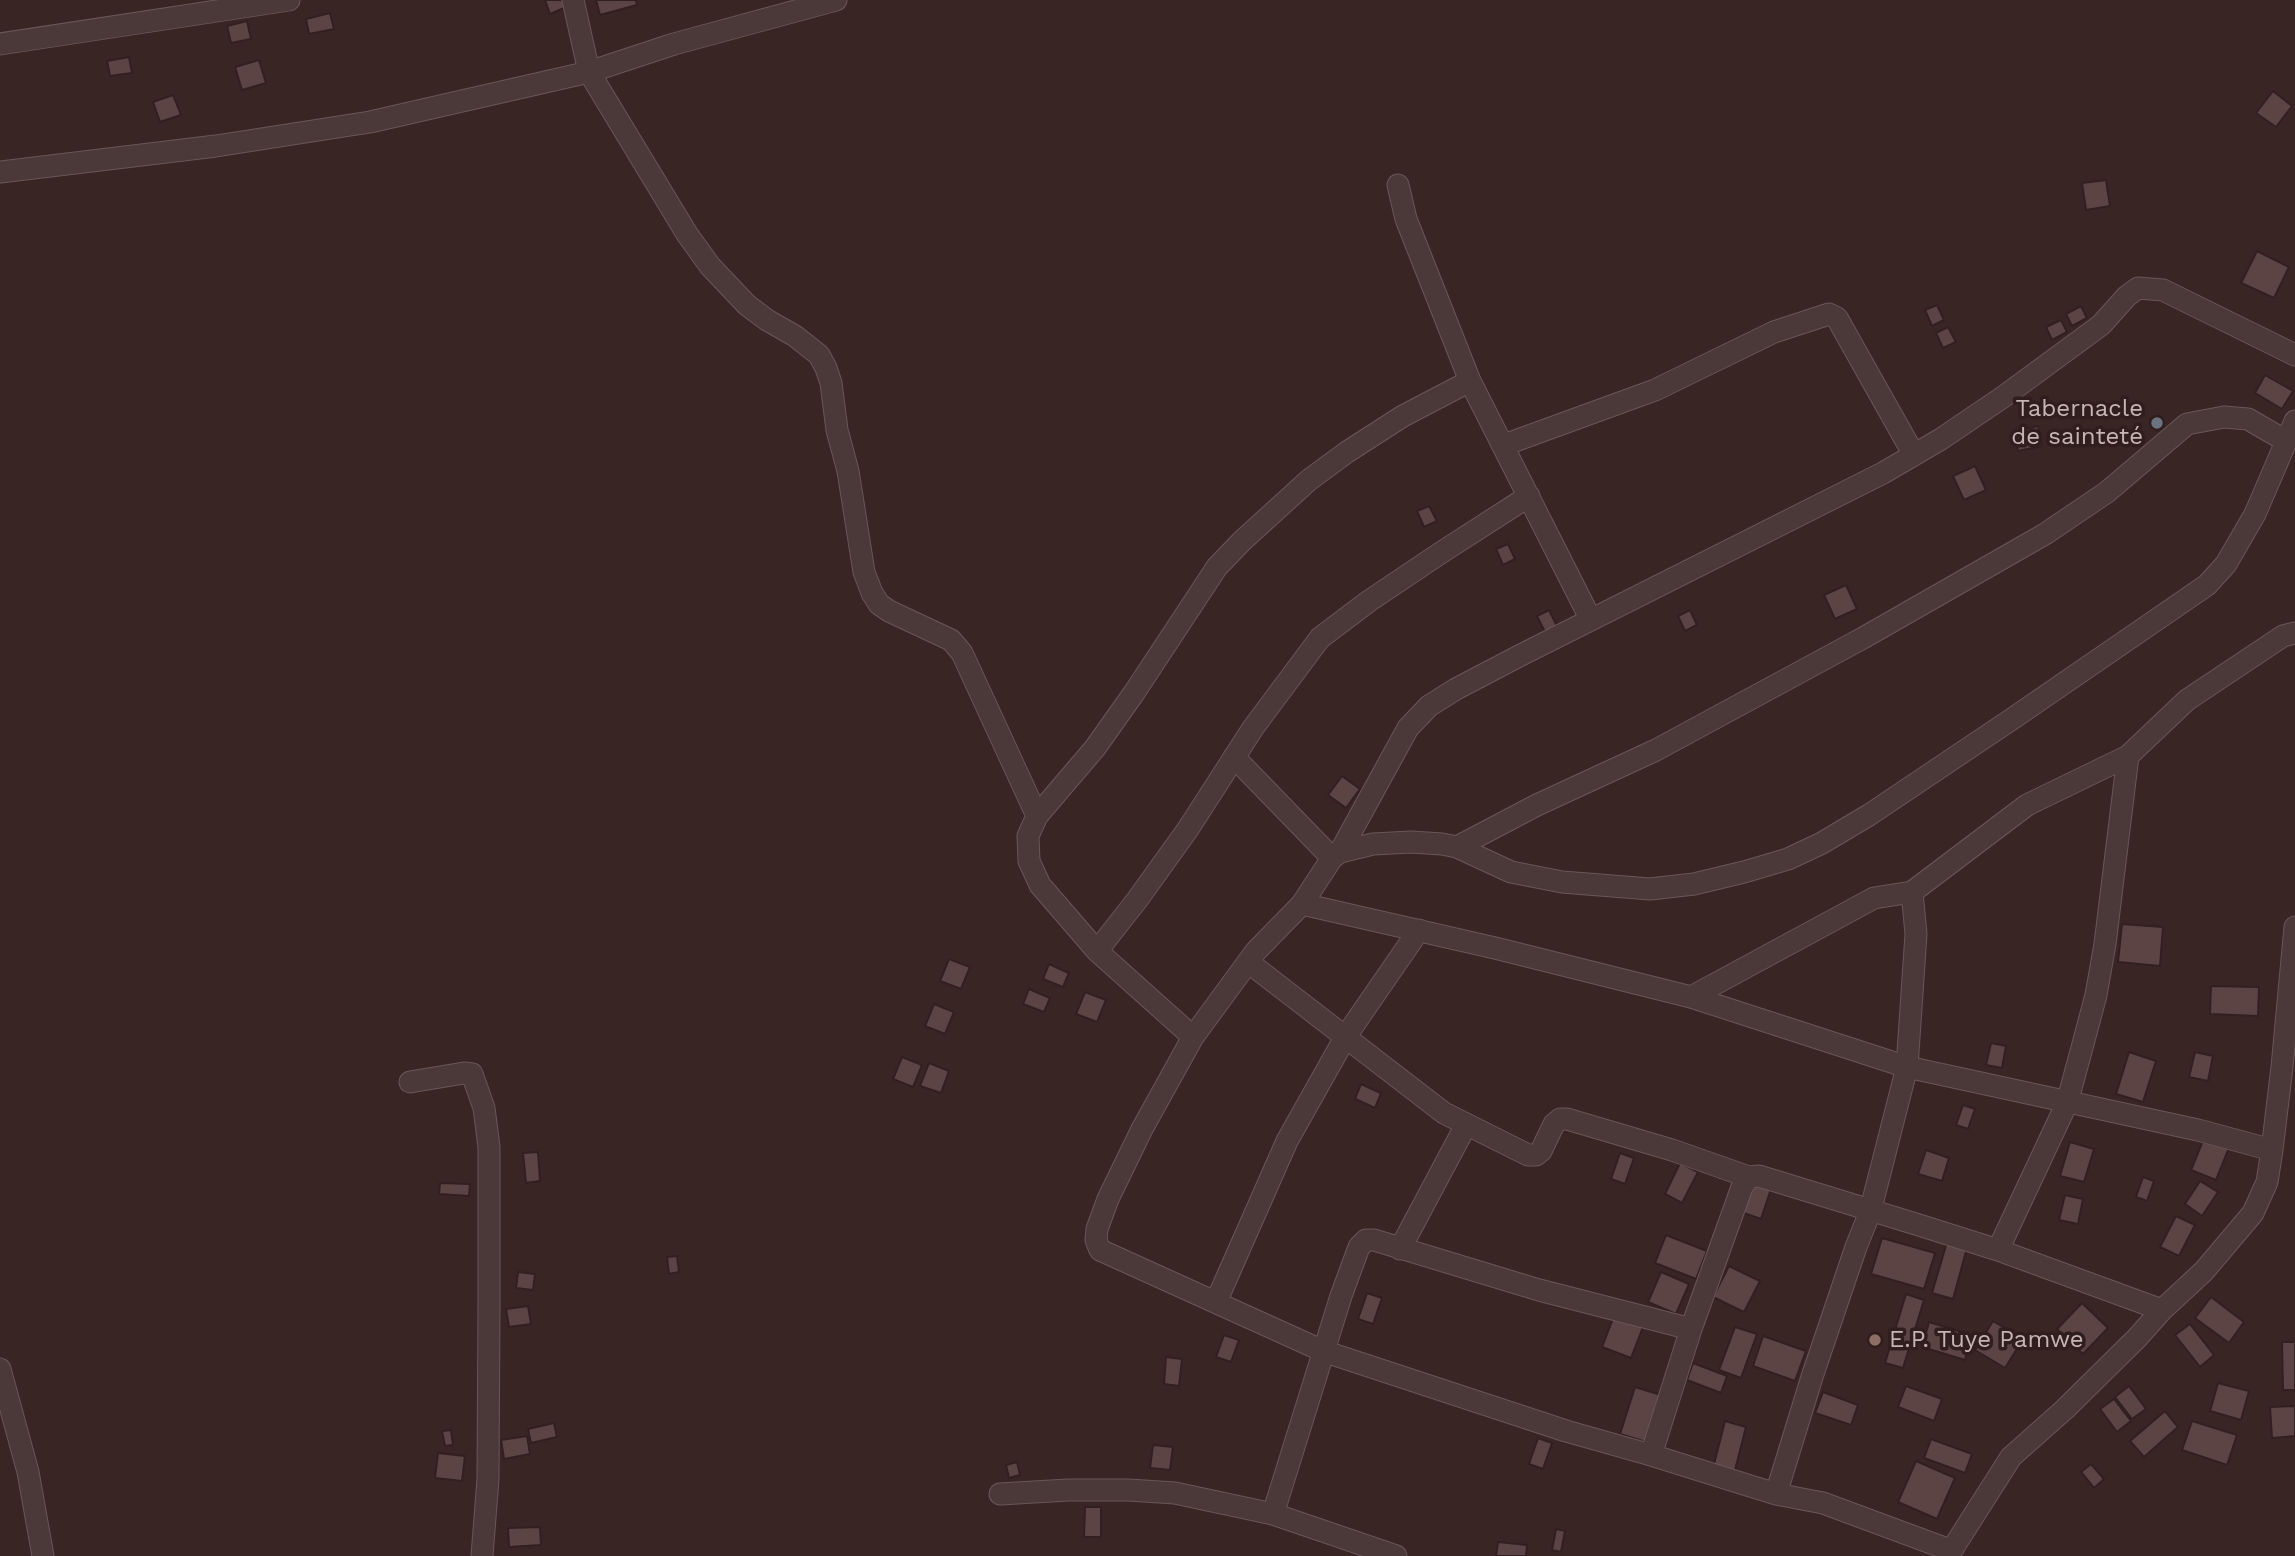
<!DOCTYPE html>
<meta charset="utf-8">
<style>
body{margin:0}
canvas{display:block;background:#3a2525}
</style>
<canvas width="2295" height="1556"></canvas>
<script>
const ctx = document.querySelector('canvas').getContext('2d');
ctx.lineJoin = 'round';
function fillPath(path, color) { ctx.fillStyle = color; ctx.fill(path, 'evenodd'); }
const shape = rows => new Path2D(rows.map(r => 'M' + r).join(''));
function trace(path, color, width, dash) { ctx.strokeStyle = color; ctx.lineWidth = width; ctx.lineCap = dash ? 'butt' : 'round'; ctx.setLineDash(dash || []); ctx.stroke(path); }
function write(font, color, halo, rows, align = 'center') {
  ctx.font = font + ' "Work Sans",sans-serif'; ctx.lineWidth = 7; ctx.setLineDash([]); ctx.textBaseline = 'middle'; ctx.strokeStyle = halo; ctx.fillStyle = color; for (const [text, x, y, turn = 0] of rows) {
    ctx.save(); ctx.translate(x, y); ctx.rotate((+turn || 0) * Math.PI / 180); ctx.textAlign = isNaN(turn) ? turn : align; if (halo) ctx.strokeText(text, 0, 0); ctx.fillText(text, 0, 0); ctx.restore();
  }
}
const building = shape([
 [545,0,567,0,569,6,550,14,545,0],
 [596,0,636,0,637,5,600,15,596,0],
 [330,13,334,29,309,34,306,19,330,13],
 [247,21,251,39,231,43,227,26,247,21],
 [129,57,132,73,110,76,107,61,129,57],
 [259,60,266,83,242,90,235,67,259,60],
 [2273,91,2292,106,2276,127,2256,113,2273,91],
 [173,95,181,115,160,122,153,102,173,95],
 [2106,180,2110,206,2086,210,2082,183,2106,180],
 [2257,251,2289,267,2274,298,2241,283,2257,251],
 [1937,305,1944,320,1932,326,1925,310,1937,305],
 [2081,306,2087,318,2072,326,2066,314,2081,306],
 [2061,320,2067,332,2052,340,2046,327,2061,320],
 [1948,327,1956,342,1943,348,1936,333,1948,327],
 [2265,375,2293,391,2282,409,2255,393,2265,375],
 [2038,426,2042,446,2018,451,2014,432,2038,426],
 [1975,466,1986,490,1964,500,1953,476,1975,466],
 [1429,506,1437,521,1424,527,1417,511,1429,506],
 [1508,544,1515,559,1503,565,1496,549,1508,544],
 [1846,585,1857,609,1835,619,1824,595,1846,585],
 [1549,610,1557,626,1545,632,1537,616,1549,610],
 [1690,610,1697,625,1685,631,1678,616,1690,610],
 [1342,776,1360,789,1346,808,1328,795,1342,776],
 [2122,924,2163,927,2160,966,2118,962,2122,924],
 [949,959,970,967,961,989,940,981,949,959],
 [1049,964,1069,973,1063,987,1043,979,1049,964],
 [2211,986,2259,987,2258,1016,2210,1014,2211,986],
 [1029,989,1050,998,1044,1012,1023,1004,1029,989],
 [1085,992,1106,1000,1097,1022,1076,1014,1085,992],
 [934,1004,954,1012,945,1034,925,1026,934,1004],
 [1991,1043,2006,1046,2002,1068,1986,1065,1991,1043],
 [2129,1052,2156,1061,2143,1102,2116,1094,2129,1052],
 [2195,1052,2213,1056,2208,1081,2189,1077,2195,1052],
 [902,1057,922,1065,913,1087,893,1079,902,1057],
 [929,1063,949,1071,941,1093,920,1086,929,1063],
 [1361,1084,1381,1093,1375,1108,1355,1099,1361,1084],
 [1963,1105,1975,1109,1968,1129,1956,1125,1963,1105],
 [2204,1138,2229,1148,2216,1180,2191,1170,2204,1138],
 [2070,1142,2094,1149,2084,1182,2060,1176,2070,1142],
 [1926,1150,1949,1158,1942,1181,1918,1174,1926,1150],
 [538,1152,540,1181,526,1183,523,1153,538,1152],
 [1620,1153,1634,1158,1625,1184,1611,1179,1620,1153],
 [1680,1163,1698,1172,1682,1203,1665,1194,1680,1163],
 [2143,1177,2154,1181,2147,1201,2136,1197,2143,1177],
 [1752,1180,1772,1186,1761,1219,1741,1212,1752,1180],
 [2200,1181,2218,1192,2202,1216,2185,1204,2200,1181],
 [440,1183,470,1184,469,1196,439,1194,440,1183],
 [2065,1195,2083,1199,2078,1224,2059,1220,2065,1195],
 [2176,1216,2195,1225,2179,1256,2160,1247,2176,1216],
 [1666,1235,1707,1251,1696,1279,1655,1263,1666,1235],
 [1882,1238,1935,1253,1924,1289,1871,1274,1882,1238],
 [1947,1242,1967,1248,1953,1299,1932,1293,1947,1242],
 [677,1256,679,1272,669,1274,667,1257,677,1256],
 [1729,1266,1760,1281,1744,1312,1713,1297,1729,1266],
 [518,1272,535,1274,533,1290,516,1288,518,1272],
 [1661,1272,1689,1284,1676,1314,1648,1302,1661,1272],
 [1367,1293,1382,1298,1373,1324,1358,1319,1367,1293],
 [1906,1294,1924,1300,1903,1368,1885,1363,1906,1294],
 [2211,1297,2244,1322,2229,1343,2195,1318,2211,1297],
 [2082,1303,2108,1328,2083,1354,2057,1329,2082,1303],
 [528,1306,531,1324,509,1327,506,1309,528,1306],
 [1614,1316,1643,1327,1631,1358,1602,1347,1614,1316],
 [1993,1321,2023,1339,2005,1368,1975,1350,1993,1321],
 [1929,1322,1972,1335,1965,1360,1922,1347,1929,1322],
 [2190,1324,2214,1355,2200,1367,2175,1335,2190,1324],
 [1735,1327,1757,1334,1741,1378,1719,1370,1735,1327],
 [1224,1335,1239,1340,1231,1362,1216,1357,1224,1335],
 [1763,1336,1806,1351,1795,1381,1753,1366,1763,1336],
 [2282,1342,2295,1342,2295,1390,2283,1390,2282,1342],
 [1166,1357,1182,1359,1179,1386,1164,1384,1166,1357],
 [1693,1363,1727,1376,1721,1393,1687,1380,1693,1363],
 [2218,1383,2249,1391,2241,1420,2210,1411,2218,1383],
 [1906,1386,1942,1399,1934,1421,1898,1407,1906,1386],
 [2129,1386,2146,1409,2132,1419,2115,1397,2129,1386],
 [1635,1387,1661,1395,1646,1442,1620,1434,1635,1387],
 [1823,1392,1858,1405,1851,1425,1815,1413,1823,1392],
 [2114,1399,2131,1421,2117,1432,2100,1409,2114,1399],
 [2295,1406,2295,1436,2272,1438,2270,1407,2295,1406],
 [2165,1411,2178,1427,2144,1457,2130,1441,2165,1411],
 [1725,1421,1746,1427,1734,1474,1713,1468,1725,1421],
 [2192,1421,2237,1435,2227,1465,2182,1450,2192,1421],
 [554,1423,557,1437,531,1443,528,1429,554,1423],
 [451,1430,453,1445,445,1446,442,1431,451,1430],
 [527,1436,530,1454,504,1459,501,1440,527,1436],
 [1538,1438,1552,1443,1543,1469,1529,1464,1538,1438],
 [1931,1439,1972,1454,1965,1473,1924,1458,1931,1439],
 [1153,1445,1173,1447,1170,1470,1150,1468,1153,1445],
 [438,1453,465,1456,462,1481,435,1478,438,1453],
 [1916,1461,1955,1478,1937,1519,1898,1502,1916,1461],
 [1017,1462,1020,1475,1009,1478,1006,1465,1017,1462],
 [2091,1464,2104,1479,2094,1488,2081,1472,2091,1464],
 [1085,1507,1101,1507,1101,1537,1084,1537,1085,1507],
 [540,1527,541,1545,509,1547,508,1528,540,1527],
 [1556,1529,1565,1531,1561,1552,1552,1550,1556,1529],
 [1498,1542,1527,1545,1526,1556,1496,1556,1498,1542]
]);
fillPath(building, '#5c4444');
trace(building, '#321f1f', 2);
const street = shape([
 [573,0,589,72,687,234,710,266,747,305,767,320,795,336,819,355,826,368,831,383,837,430,848,471,864,572,872,593,879,604,889,611,951,640,962,653,1037,816],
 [0,44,289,0],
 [0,172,216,146,370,122,589,72,674,44,836,0],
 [1398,185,1406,219,1470,381,1591,620],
 [1504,445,1655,390,1774,332,1829,314,1837,318,1914,455],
 [1234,757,1332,858],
 [1457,847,1537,805,1656,750,1863,638,2045,534,2107,492,2187,424,2224,417,2248,419,2286,441],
 [1340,852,1373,844,1411,842,1442,844,1457,847,1511,872,1562,882,1650,889,1694,884,1744,872,1788,859,1822,843,1869,815,2012,719,2207,585,2226,564,2255,514,2295,421],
 [1302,904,1495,948,1691,997,1907,1067,2198,1130,2272,1150],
 [1097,951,1137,900,1188,829,1253,728,1320,638,1369,601,1442,552,1529,496],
 [1248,962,1444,1113,1528,1155,1536,1155,1541,1151,1554,1124,1560,1119,1567,1119,1672,1150,1749,1177],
 [1691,997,1874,898,1912,892,2027,805,2128,756,2187,700,2283,636,2295,633],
 [1193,1037,1097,951,1040,885,1029,861,1028,836,1037,816,1095,748,1134,693,1217,567,1242,541,1309,480,1347,452,1403,416,1470,381],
 [410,1082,464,1073,472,1074,484,1108,489,1147,489,1306,488,1479,482,1556],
 [1400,1249,1466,1125],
 [1998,1250,2067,1103,2083,1044,2096,995,2105,944,2128,756],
 [1216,1302,1287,1141,1346,1036,1419,930],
 [0,1369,28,1472,43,1556],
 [1651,1455,1691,1329,1742,1187,1749,1177,1759,1176,1919,1225,1998,1250,2162,1310],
 [1000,1494,1068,1490,1128,1490,1175,1493,1273,1514,1396,1556],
 [1776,1494,1812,1377,1856,1247,1870,1212,1907,1067,1916,934,1912,892],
 [1273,1514,1341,1296,1359,1247,1366,1240,1374,1240,1539,1290,1691,1329],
 [1950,1550,1823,1503,1776,1494,1651,1455,1566,1431,1323,1351,1100,1250,1096,1240,1097,1229,1108,1199,1142,1129,1193,1037,1256,951,1302,904,1332,858,1340,852,1408,728,1429,706,1456,689,1521,655,1883,473,1941,439,2003,397,2101,325,2127,296,2138,288,2163,290,2295,355],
 [1948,1556,2011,1457,2065,1409,2137,1338,2162,1310,2204,1271,2253,1213,2267,1182,2272,1150,2282,1067,2295,927]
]);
trace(street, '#695656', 23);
trace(street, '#4b3838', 21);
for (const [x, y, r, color] of [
 [2157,423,7,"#6b7280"],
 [1875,1340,7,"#8d6e63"]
]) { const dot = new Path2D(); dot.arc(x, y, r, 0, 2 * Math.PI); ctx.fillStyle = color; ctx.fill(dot); trace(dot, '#301d1d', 2.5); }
write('24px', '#c6b4b4', '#301d1d', [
 ["Tabernacle",2143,409],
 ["de sainteté",2143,437],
 ["E.P. Tuye Pamwe",1889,1340,"left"]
], 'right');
</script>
